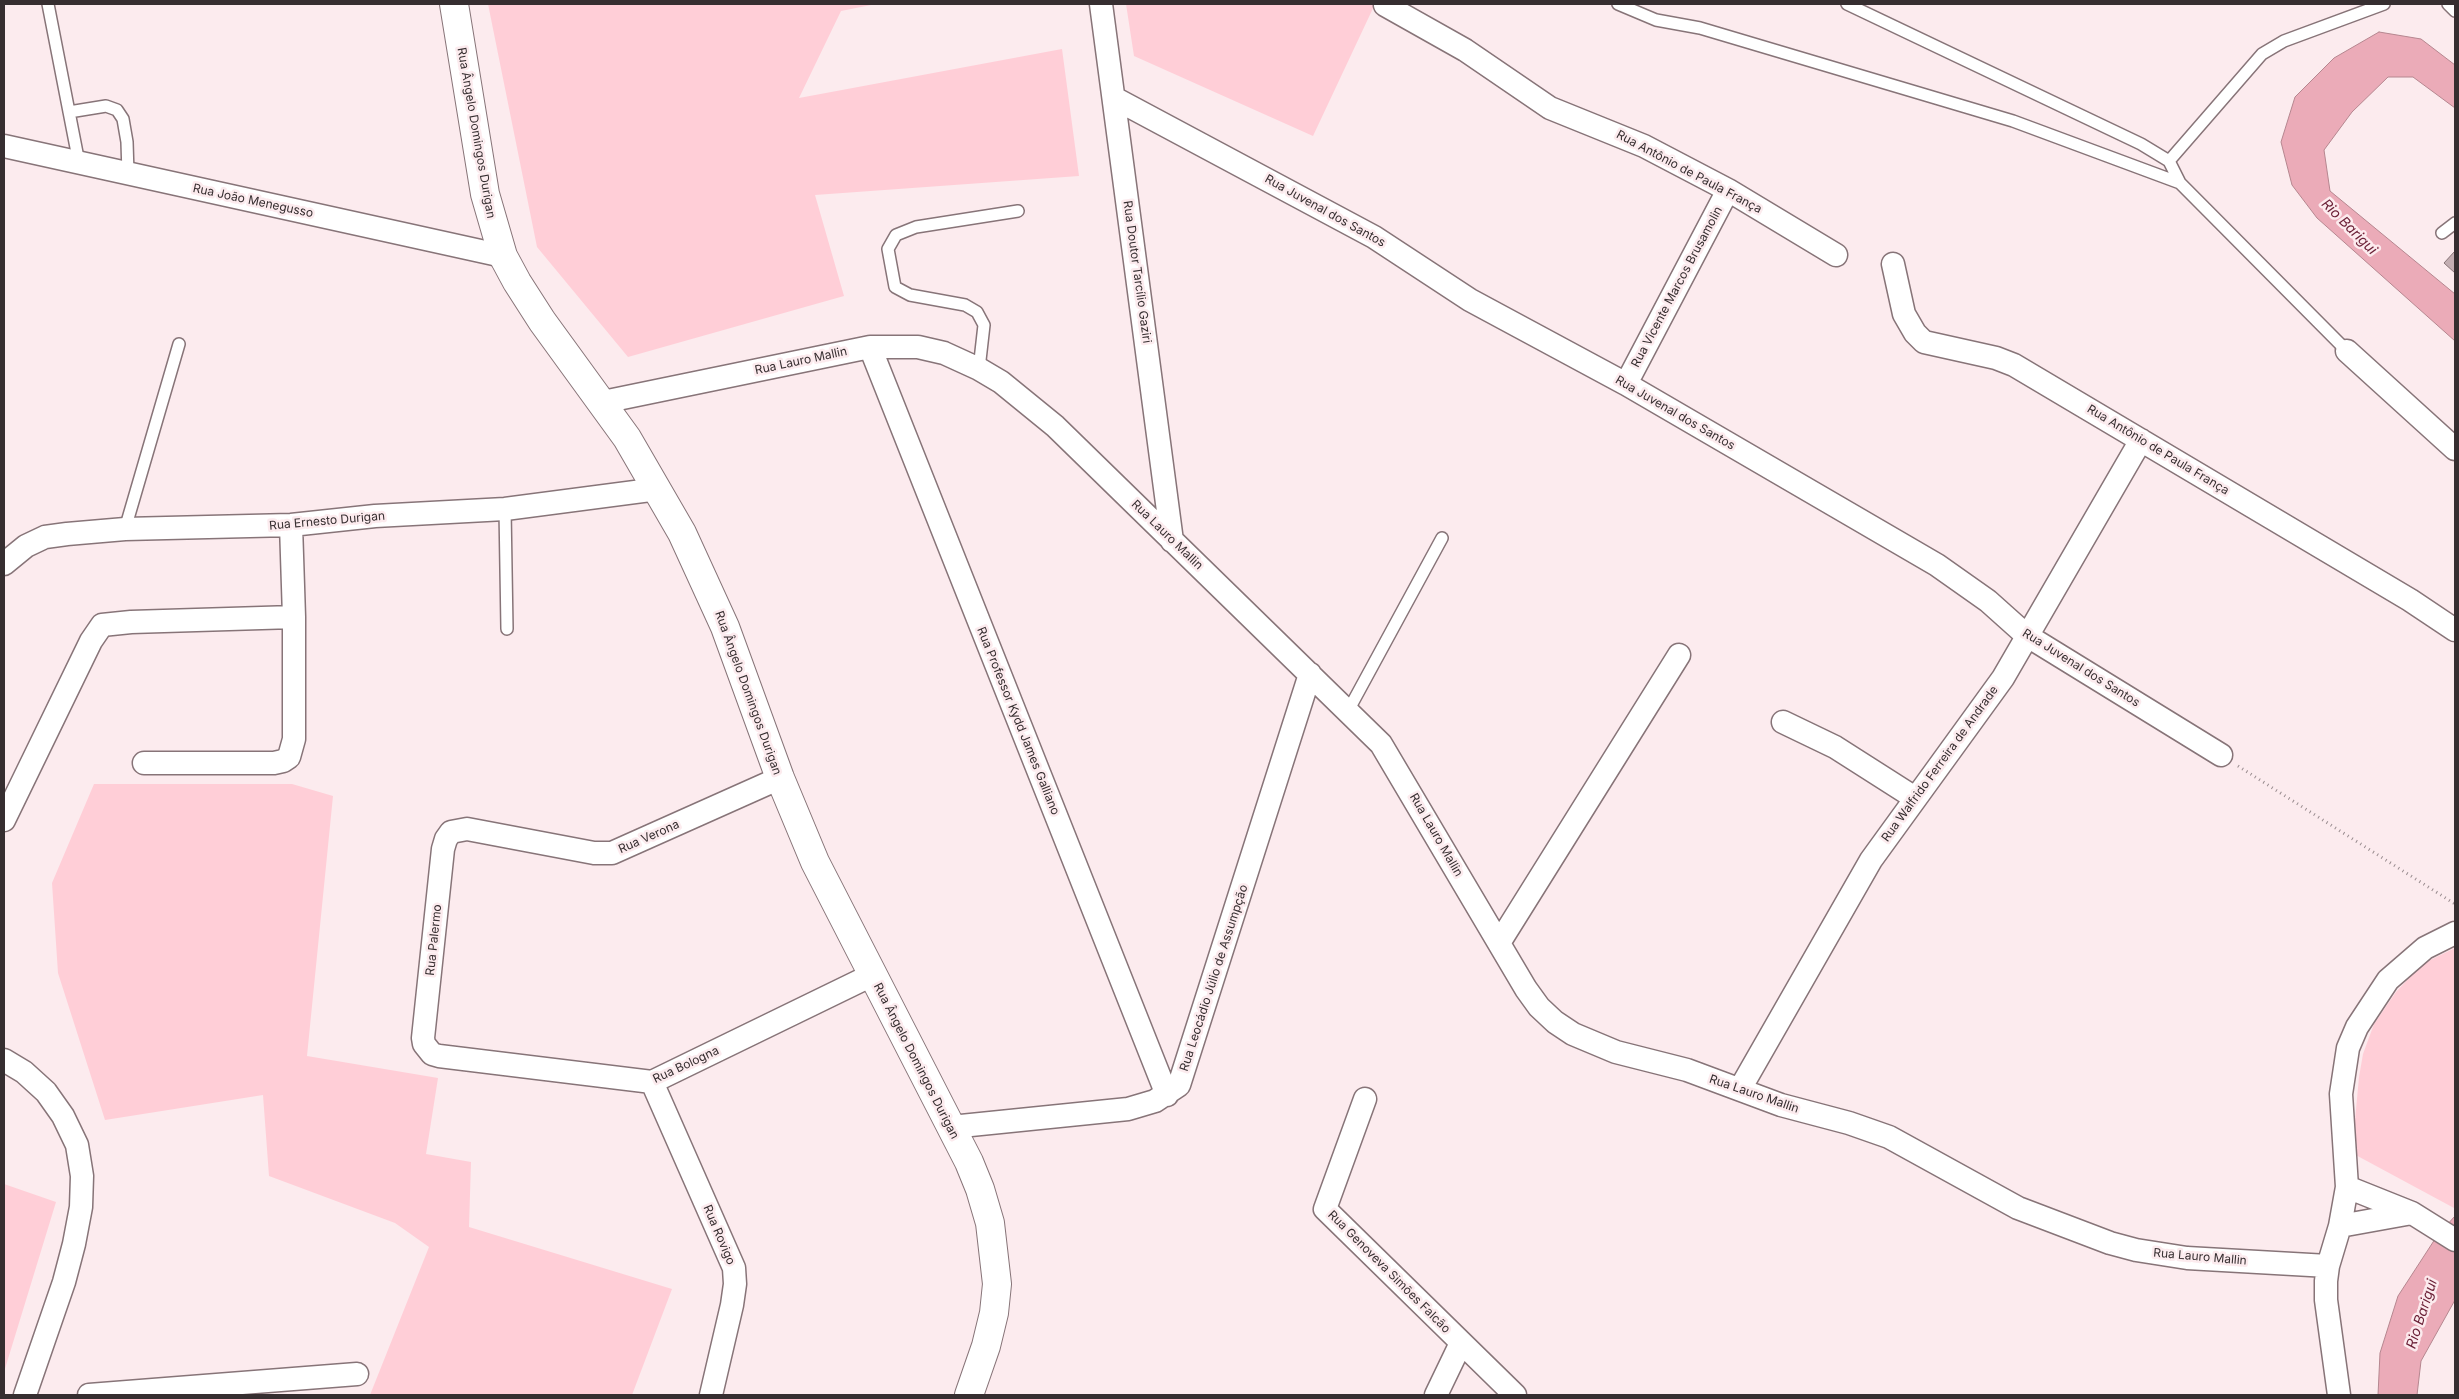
<!DOCTYPE html>
<meta charset="utf-8">
<style>
body{margin:0}
#map{position:relative;width:2459px;height:1399px;overflow:hidden;background:#fcebee;font-family:Inter,sans-serif}
canvas{display:block}
.frame{position:absolute;inset:0;border:5px solid #362e30;pointer-events:none}
</style>
<div id="map">
<canvas width="2459" height="1399"></canvas>
<div class="frame"></div>
</div>
<script>
const ctx = document.querySelector('canvas').getContext('2d');
ctx.lineJoin = 'round';
function fillPath(path, color) { ctx.fillStyle = color; ctx.fill(path, 'evenodd'); }
const shape = rows => new Path2D(rows.map(r => 'M' + r).join(''));
function trace(path, color, width, dash) { ctx.strokeStyle = color; ctx.lineWidth = width; ctx.lineCap = dash ? 'butt' : 'round'; ctx.setLineDash(dash || []); ctx.stroke(path); }
function write(font, color, halo, rows, align = 'center') {
  ctx.font = font + ' Inter,sans-serif'; ctx.lineWidth = 5; ctx.setLineDash([]); ctx.textBaseline = 'middle'; ctx.strokeStyle = halo; ctx.fillStyle = color; for (const [text, x, y, turn = 0] of rows) {
    ctx.save(); ctx.translate(x, y); ctx.rotate((+turn || 0) * Math.PI / 180); ctx.textAlign = isNaN(turn) ? turn : align; if (halo) ctx.strokeText(text, 0, 0); ctx.fillText(text, 0, 0); ctx.restore();
  }
}
fillPath(shape([
 [488,4,876,4,841,11,799,98,1062,49,1079,176,815,195,844,296,628,357,537,247],
 [1126,4,1375,4,1313,136,1134,56],
 [94,784,292,784,333,796,307,1056,438,1078,426,1154,471,1162,469,1227,672,1289,632,1395,370,1395,429,1247,395,1223,269,1176,263,1095,105,1120,58,973,52,883],
 [2455,948,2455,1207,2454,1208,2352,1153,2359,1077,2363,1054,2374,1024,2396,992,2422,964],
 [4,1184,56,1202,4,1372]
]), '#ffced7');
const water = shape([
 [2379,32,2421,39,2455,65,2455,108,2413,77,2388,77,2352,112,2324,150,2330,191,2455,294,2455,341,2317,218,2292,185,2281,142,2295,97,2334,58,2379,32],
 [2455,1216,2455,1300,2421,1361,2417,1395,2378,1395,2380,1353,2398,1296,2437,1236,2455,1216]
]);
fillPath(water, '#ebabb8');
trace(water, '#b5868f', 1);
const building = shape([
 [2455,251,2455,273,2444,263,2455,251]
]);
fillPath(building, '#c3aeb2');
trace(building, '#867376', 1);
const service = shape([
 [48,4,79,163],
 [1618,4,1656,20,1700,28,2013,121,2180,183],
 [1847,4,2141,144,2169,161,2180,183,2347,351],
 [2448,4,2455,11],
 [69,112,106,106,117,110,123,119,127,142,128,174],
 [2169,161,2262,54,2284,41,2384,4],
 [2442,233,2455,223],
 [979,369,984,325,977,312,965,305,910,295,895,287,888,249,896,235,916,227,1018,211],
 [505,509,507,629],
 [125,529,179,344],
 [1348,711,1442,538]
]);
const minor = shape([
 [1101,4,1172,541],
 [1385,5,1465,50,1550,108,1644,146,1728,190,1836,255],
 [1114,98,1374,237,1470,300,1626,384,1937,565,1988,601,2026,635,2221,755],
 [4,146,503,256],
 [1893,264,1904,314,1915,333,1924,342,1996,358,2014,365,2410,600,2455,630],
 [870,347,1167,1095],
 [2347,351,2455,449],
 [1626,384,1728,190],
 [603,402,870,347,918,347,944,353,979,369,1001,382,1055,426,1381,744,1526,989,1539,1007,1555,1022,1573,1034,1616,1052,1687,1070,1781,1105,1849,1123,1889,1137,2018,1208,2110,1243,2136,1250,2187,1258,2328,1266],
 [4,564,26,546,45,537,67,534,125,529,291,525,375,516,505,509,658,489],
 [1783,722,1835,747,1915,798],
 [144,763,274,763,283,761,289,757,294,739,294,617,291,525],
 [780,778,612,853,594,853,467,829,451,832,446,839,443,849,423,1038,424,1044,432,1054,439,1056,652,1082,872,975],
 [4,820,91,641,102,625,131,622,294,617],
 [1499,943,1679,655],
 [4,1060,24,1072,46,1092,63,1116,77,1145,82,1176,81,1207,74,1244,64,1282,25,1395],
 [652,1082,734,1268,735,1284,732,1305,711,1395],
 [1740,1089,1871,860,2003,678,2141,440],
 [1365,1099,1325,1209,1515,1395],
 [951,1127,1128,1109,1155,1101,1179,1085,1310,674],
 [2347,1187,2412,1213,2455,1240],
 [2340,1226,2412,1213],
 [89,1395,357,1374],
 [1436,1395,1461,1343],
 [2339,1395,2326,1300,2326,1281,2328,1266,2340,1226,2347,1187,2341,1094,2348,1048,2357,1027,2388,980,2425,948,2455,933]
]);
const tertiary = shape([
 [454,4,485,194,503,256,517,282,542,321,627,438,682,533,725,627,780,778,815,862,969,1162,980,1189,990,1223,997,1284,994,1313,986,1346,969,1395]
]);
trace(service, '#877478', 14);
trace(minor, '#877478', 25);
trace(tertiary, '#877478', 30);
trace(shape([
 [2238,766,2455,904]
]), '#998c8f', 3, [1, 4]);
trace(service, '#fff', 11);
trace(minor, '#fff', 22);
trace(tertiary, '#fff', 28);
write('12px', '#362e30', '#fcebee', [
 ["Rua Ângelo Domingos Durigan",476,133,80],
 ["Rua Antônio de Paula França",1689,172,28],
 ["Rua João Menegusso",253,201,12],
 ["Rua Juvenal dos Santos",1325,211,29],
 ["Rua Doutor Tarcílio Gaziri",1137,272,82],
 ["Rua Vicente Marcos Brusamolin",1677,287,-62],
 ["Rua Lauro Mallin",801,361,-12],
 ["Rua Juvenal dos Santos",1675,413,30],
 ["Rua Antônio de Paula França",2158,450,31],
 ["Rua Ernesto Durigan",327,521,-5],
 ["Rua Lauro Mallin",1167,535,44],
 ["Rua Juvenal dos Santos",2081,668,32],
 ["Rua Ângelo Domingos Durigan",748,693,70],
 ["Rua Professor Kydd James Galliano",1018,721,68],
 ["Rua Walfrido Ferreira de Andrade",1940,764,-54],
 ["Rua Lauro Mallin",1436,835,60],
 ["Rua Verona",649,837,-24],
 ["Rua Palermo",434,940,-84],
 ["Rua Leocádio Júlio de Assumpção",1214,978,-72],
 ["Rua Ângelo Domingos Durigan",916,1061,63],
 ["Rua Bologna",686,1065,-25],
 ["Rua Lauro Mallin",1754,1094,19],
 ["Rua Rovigo",719,1235,67],
 ["Rua Lauro Mallin",2200,1257,5],
 ["Rua Genoveva Simões Falcão",1389,1272,45]
]);
write('italic 14px', '#6c2238', '#fcebee', [
 ["Rio Barigui",2349,227,45],
 ["Rio Barigui",2422,1314,-72]
]);
</script>
